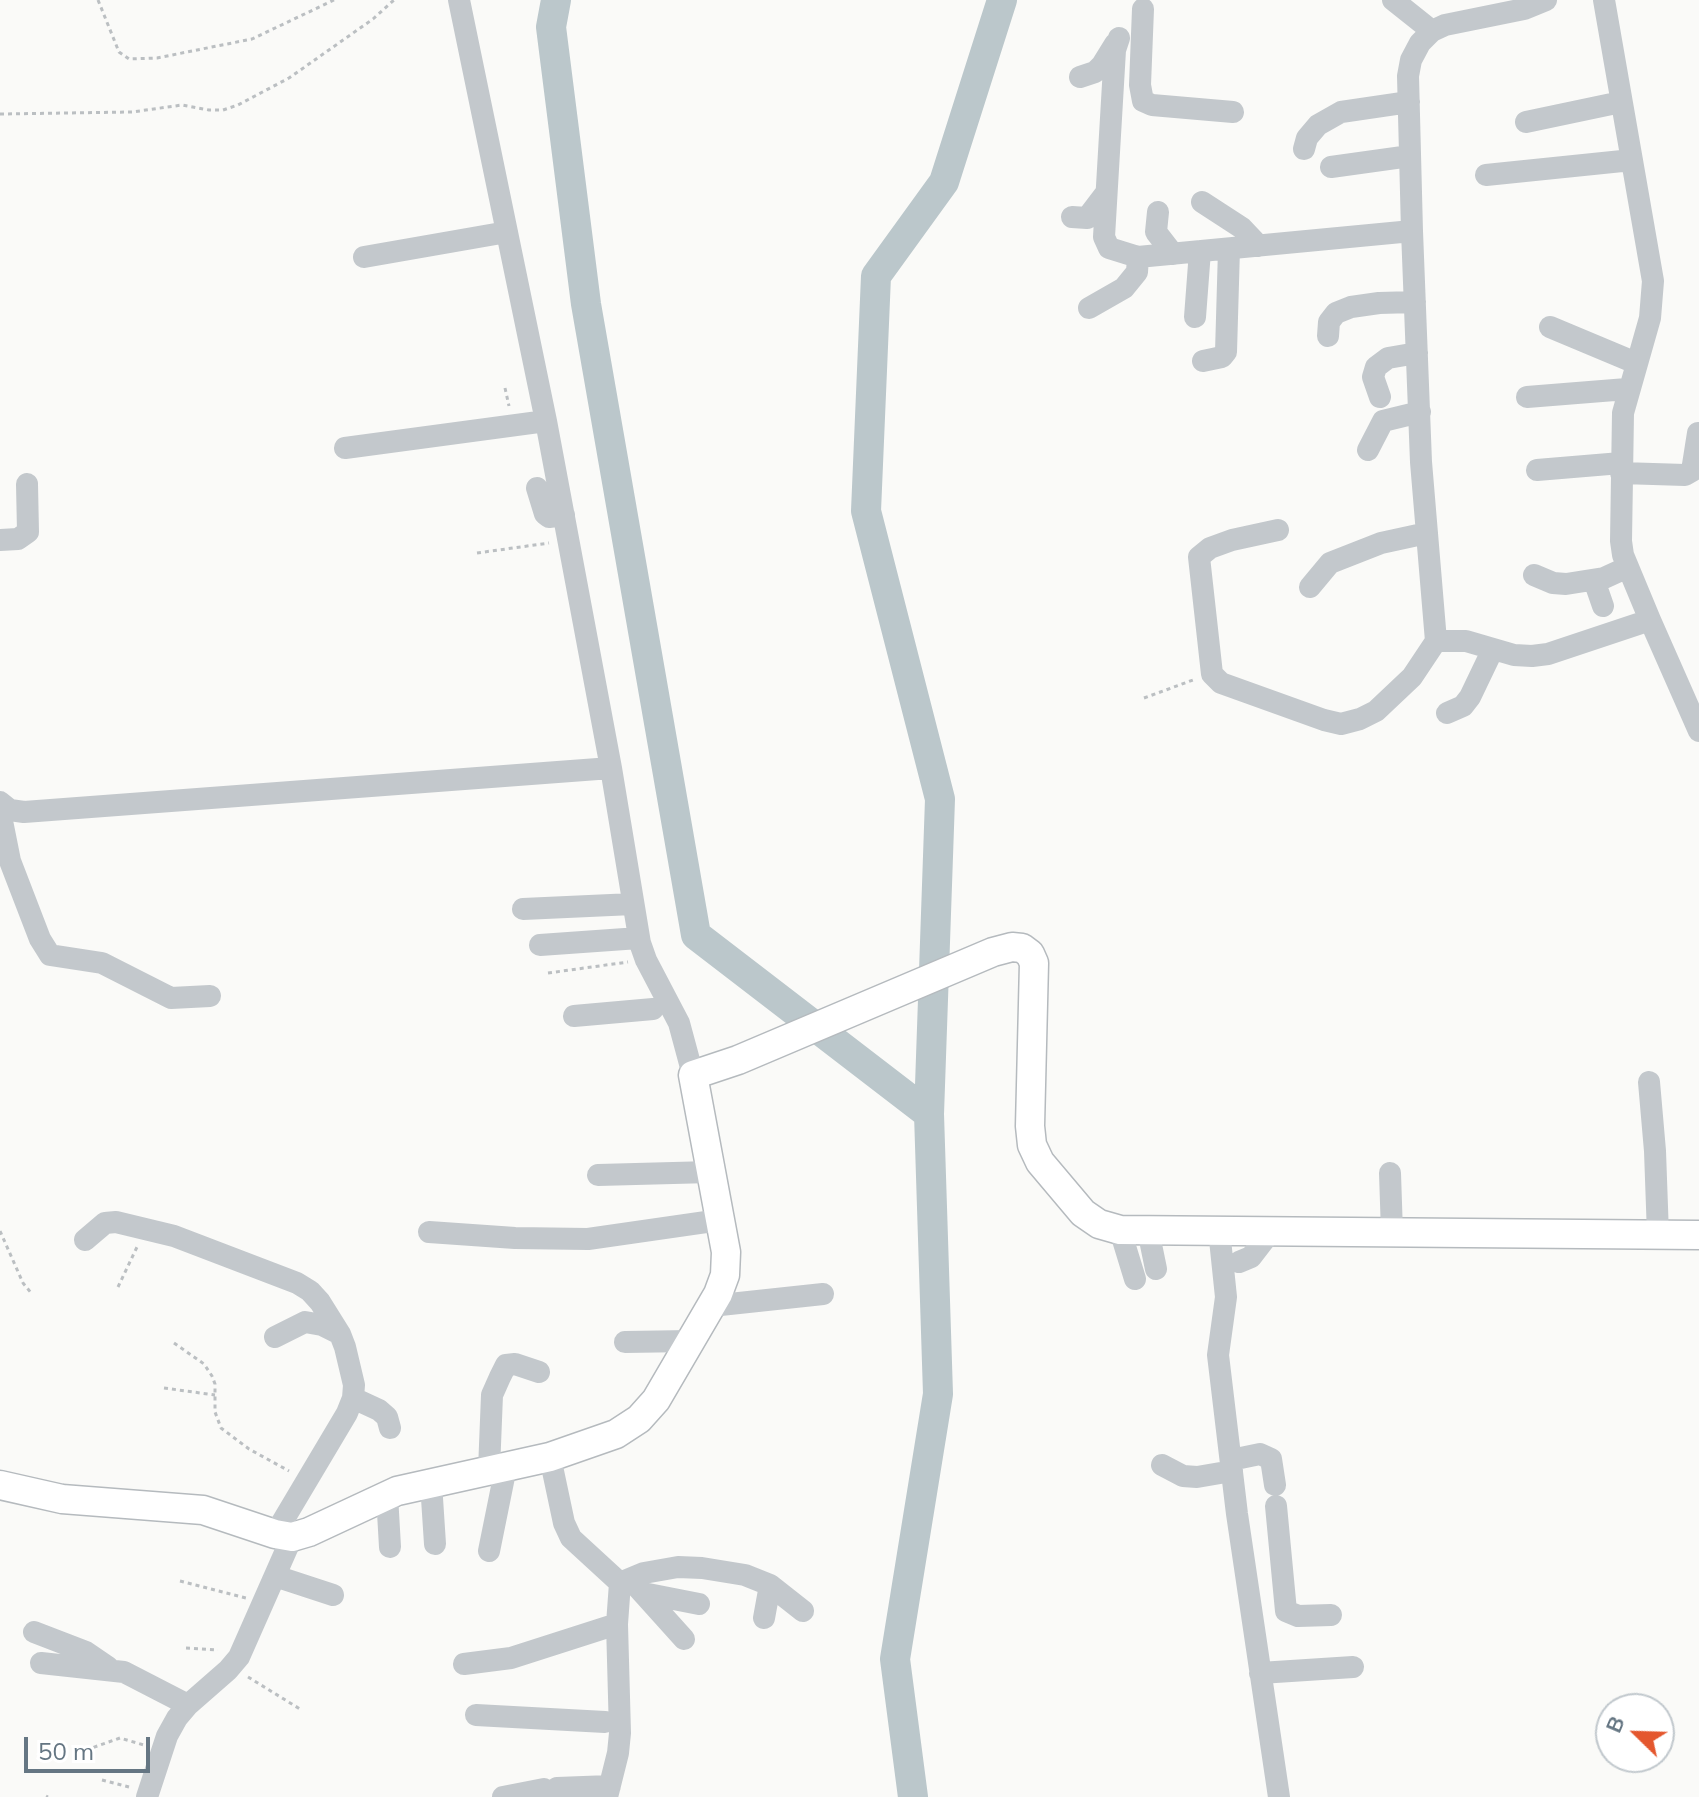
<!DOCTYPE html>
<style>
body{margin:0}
#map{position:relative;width:1699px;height:1797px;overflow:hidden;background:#fafaf8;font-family:Mulish,sans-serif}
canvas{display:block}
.north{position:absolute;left:1595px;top:1693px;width:80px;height:80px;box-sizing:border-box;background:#fff;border:2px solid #c1c8cd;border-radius:50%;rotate:293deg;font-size:22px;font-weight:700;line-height:32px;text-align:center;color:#657683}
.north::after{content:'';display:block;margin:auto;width:28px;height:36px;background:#e4572e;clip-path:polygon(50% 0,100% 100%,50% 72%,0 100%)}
.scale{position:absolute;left:24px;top:1737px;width:126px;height:36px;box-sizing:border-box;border:4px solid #657683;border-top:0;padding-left:10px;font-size:24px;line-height:28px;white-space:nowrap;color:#657683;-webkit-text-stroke:6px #fff;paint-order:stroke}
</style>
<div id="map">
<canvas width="1699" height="1797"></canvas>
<div class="north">B</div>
<div class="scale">50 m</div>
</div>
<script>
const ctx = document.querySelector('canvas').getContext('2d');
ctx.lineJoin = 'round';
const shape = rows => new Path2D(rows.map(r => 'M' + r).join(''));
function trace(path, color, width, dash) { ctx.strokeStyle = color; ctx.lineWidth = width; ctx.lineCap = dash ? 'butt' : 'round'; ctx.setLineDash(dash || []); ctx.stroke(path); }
trace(shape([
 [556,0,551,27,586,304,696,935,929,1114,938,1394,895,1659,913,1797],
 [929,1114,940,799,866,511,876,276,944,182,1002,0]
]), '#bbc7cb', 30);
const major = shape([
 [0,1485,62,1499,203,1510,275,1534,292,1537,309,1532,397,1491,550,1457,616,1434,639,1419,656,1400,718,1294,725,1275,726,1252,693,1075,738,1060,993,952,1012,947,1022,948,1030,954,1034,963,1030,1126,1032,1145,1040,1162,1083,1213,1099,1224,1120,1230,1699,1235]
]);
trace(major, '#b5babe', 31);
trace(shape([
 [98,0,119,52,129,59,157,58,252,39,334,0],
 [0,114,132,112,182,105,209,110,223,110,238,105,289,78,373,19,394,0],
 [505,388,509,406],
 [477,553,549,543],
 [1144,698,1193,680],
 [548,973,628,962],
 [0,1231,23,1283,32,1294],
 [118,1287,137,1247],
 [174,1343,204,1364,212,1376,215,1384,215,1412,221,1428,249,1449,289,1471],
 [164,1388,215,1395],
 [180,1581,246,1598],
 [186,1648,218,1650],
 [248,1677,300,1709],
 [86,1750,120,1738,144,1745],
 [102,1780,129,1787],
 [46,1796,48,1797]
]), '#bbbfc2', 3, [4, 4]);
trace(shape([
 [459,0,546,421,611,768,640,943,646,960,679,1023,693,1075],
 [1393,0,1432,31],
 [1604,0,1653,281,1650,318,1623,413,1621,541,1623,555,1650,620,1699,731],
 [1143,9,1140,85,1143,101,1152,105,1233,112],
 [1119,38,1115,50,1104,237,1109,248,1138,257,1412,231],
 [1080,77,1095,72,1102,65,1115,44],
 [1526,122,1621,102],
 [1304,149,1307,138,1318,125,1341,112,1409,102],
 [1331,167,1410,156],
 [1486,175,1632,160],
 [1202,202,1242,228,1259,246],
 [1158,212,1156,232,1173,254],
 [1072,217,1087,218,1106,193],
 [364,257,507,232],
 [1089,308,1124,288,1137,272,1138,257],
 [1195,317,1200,251],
 [1550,327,1636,363],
 [1328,336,1329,322,1336,313,1351,307,1379,303,1415,302],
 [1203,361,1222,357,1226,352,1229,249],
 [1380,397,1373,377,1376,367,1388,358,1417,353],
 [1527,397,1627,389],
 [345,448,546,421],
 [1368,450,1383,421,1420,412],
 [1537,470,1621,463],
 [1621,473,1685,475,1692,471,1698,433],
 [537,488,545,514,549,517,564,515],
 [1278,530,1232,540,1210,548,1199,557,1212,674,1221,683,1324,720,1341,724,1360,719,1376,711,1412,677,1436,641,1421,462,1412,231,1408,76,1411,60,1420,43,1432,31,1445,25,1524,9,1546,0],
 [0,540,18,539,28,532,27,484],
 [1534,575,1553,583,1566,584,1604,578,1628,567],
 [1594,580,1603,606],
 [1310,587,1330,563,1381,543,1427,533],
 [1436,641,1466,641,1514,655,1532,656,1548,654,1650,620],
 [1447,713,1463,706,1470,697,1493,649],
 [0,802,10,810,24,812,611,768],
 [0,811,10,861,40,939,50,955,102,963,171,998,210,996],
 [523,909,633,904],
 [540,945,639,938],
 [574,1016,653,1009],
 [1649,1082,1655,1151,1658,1235],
 [1390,1173,1392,1233],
 [598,1175,711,1172],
 [1120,1230,1135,1279],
 [1148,1230,1156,1269],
 [1219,1230,1226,1297,1218,1355,1237,1514,1279,1797],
 [429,1232,515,1238,588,1239,720,1220],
 [85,1240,105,1223,116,1222,174,1236,297,1283,310,1291,320,1302,340,1334,345,1347,354,1385,353,1398,347,1413,275,1534],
 [1239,1262,1251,1257,1271,1231],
 [711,1306,823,1294],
 [275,1337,305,1322,322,1325,340,1334],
 [625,1342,690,1341],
 [353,1398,379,1410,387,1417,390,1428],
 [550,1457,564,1523,571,1538,620,1583],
 [1231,1460,1260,1454,1271,1459,1275,1485],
 [1162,1465,1183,1476,1197,1477,1232,1471],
 [489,1470,492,1395,500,1377,506,1365,515,1364,539,1372],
 [431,1483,435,1544],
 [387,1495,390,1547],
 [1276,1506,1286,1611,1298,1616,1331,1615],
 [489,1551,506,1467],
 [275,1576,333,1595],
 [630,1579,684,1639],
 [620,1583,644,1573,678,1567,702,1568,745,1575,770,1585,803,1611],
 [643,1593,699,1604],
 [764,1618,770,1585],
 [34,1632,86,1652,108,1667],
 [41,1663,124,1672,188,1705],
 [464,1664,511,1658,617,1624],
 [1260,1673,1353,1667],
 [476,1715,605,1722],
 [557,1788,610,1786],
 [147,1797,167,1736,177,1718,188,1705,228,1670,239,1657,292,1537],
 [503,1797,544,1789],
 [607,1797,618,1753,620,1733,617,1624,620,1583]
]), '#c3c8cc', 22);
trace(major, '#fff', 28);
</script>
